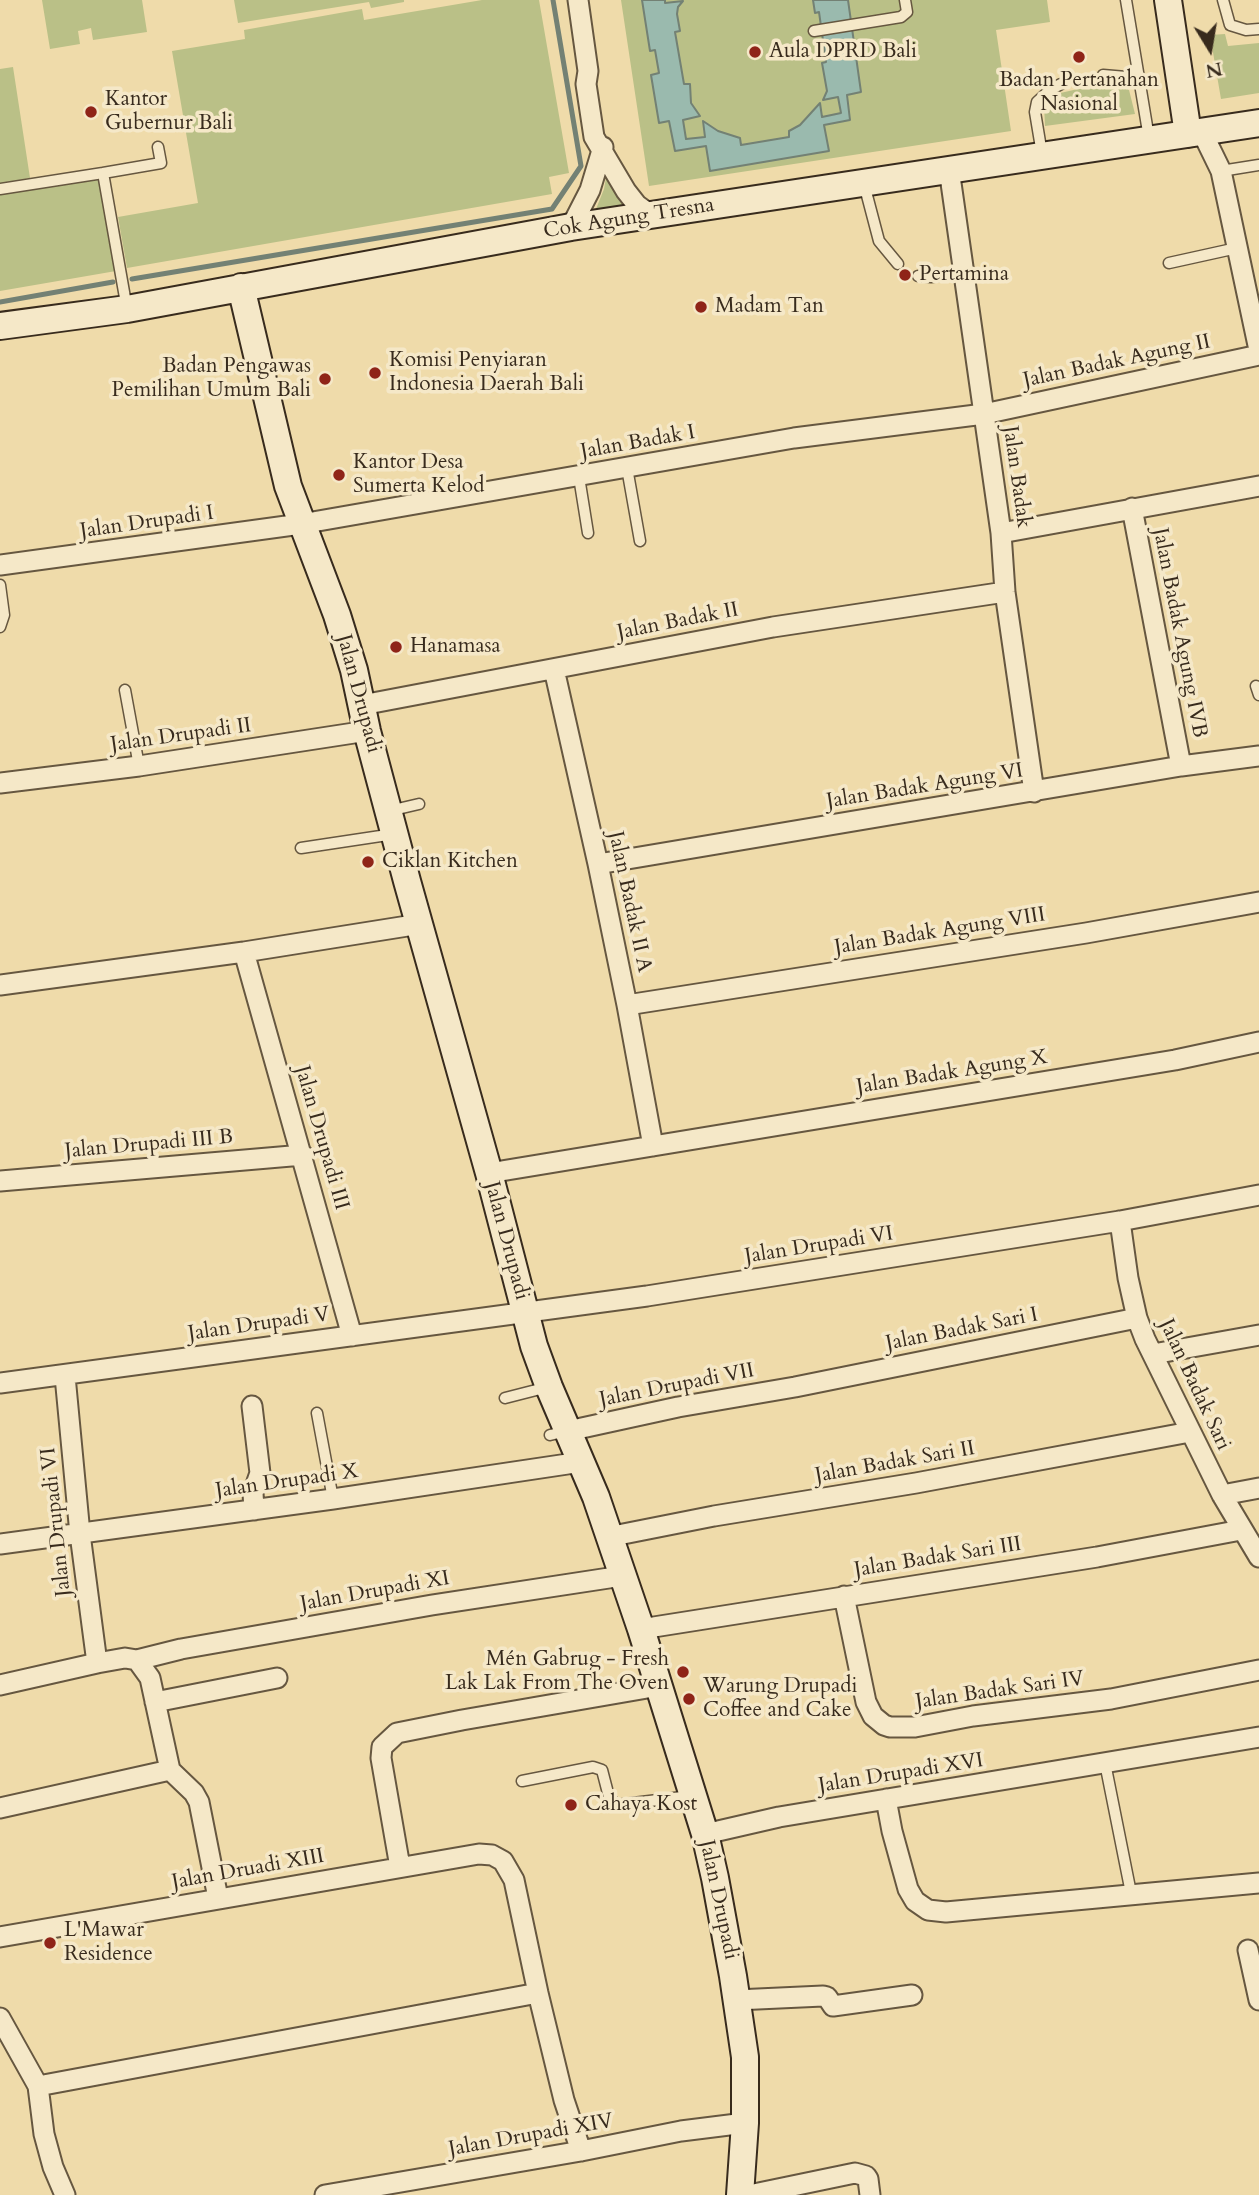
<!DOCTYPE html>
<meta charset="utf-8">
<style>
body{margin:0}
#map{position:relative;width:1259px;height:2195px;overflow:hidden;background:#efdbaa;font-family:Cardo,serif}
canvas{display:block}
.north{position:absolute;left:1175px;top:14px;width:70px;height:70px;-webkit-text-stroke:5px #f5e8c8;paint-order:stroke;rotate:169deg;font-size:19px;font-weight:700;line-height:28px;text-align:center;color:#382b1d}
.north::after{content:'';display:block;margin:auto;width:24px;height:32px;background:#382b1d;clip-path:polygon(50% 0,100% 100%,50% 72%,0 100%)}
</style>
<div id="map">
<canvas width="1259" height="2195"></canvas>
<div class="north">N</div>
</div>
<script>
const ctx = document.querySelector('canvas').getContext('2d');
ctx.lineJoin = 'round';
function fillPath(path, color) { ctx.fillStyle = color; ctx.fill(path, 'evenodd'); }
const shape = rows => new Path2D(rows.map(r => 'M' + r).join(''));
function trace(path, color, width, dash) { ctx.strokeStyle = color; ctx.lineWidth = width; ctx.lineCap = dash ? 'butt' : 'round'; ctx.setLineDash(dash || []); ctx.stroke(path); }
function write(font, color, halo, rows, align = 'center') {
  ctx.font = font + ' Cardo,serif'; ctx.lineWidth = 7; ctx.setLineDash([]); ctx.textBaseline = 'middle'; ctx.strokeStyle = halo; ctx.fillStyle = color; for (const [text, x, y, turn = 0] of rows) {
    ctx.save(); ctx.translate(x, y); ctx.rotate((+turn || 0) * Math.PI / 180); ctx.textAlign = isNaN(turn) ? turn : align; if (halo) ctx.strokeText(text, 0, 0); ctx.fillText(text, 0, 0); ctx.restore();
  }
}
fillPath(shape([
 [42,0,142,0,147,32,93,40,91,28,78,31,80,44,50,49],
 [234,0,404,0,404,2,371,8,369,2,238,23],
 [482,0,539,0,569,173,549,177,552,194,127,268,118,217,198,203,172,51,245,39,244,30,362,9,364,20],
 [621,0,1047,0,1050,22,996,30,1011,131,649,186],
 [1225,34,1228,46,1259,43,1259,93,1221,99,1210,35],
 [13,67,30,178,0,184,0,69],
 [1104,83,1122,85,1129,90,1135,114,1045,126,1044,105,1056,94],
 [607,172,623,205,596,209,604,189],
 [99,175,116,271,0,291,0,192]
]), '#bac087');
const water = shape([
 [642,0,665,0,665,3,683,1,678,7,677,14,680,31,675,32,684,84,690,84,691,103,700,116,683,120,686,139,705,137,703,121,718,131,740,138,741,145,789,137,789,131,800,125,820,103,822,117,841,113,838,97,823,100,827,91,822,63,826,62,819,12,815,13,813,0,848,0,861,92,847,95,850,120,824,125,829,151,710,171,706,146,675,151,669,121,659,123,651,75,659,73,655,50,650,51,642,0]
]);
fillPath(water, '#9abaae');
trace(water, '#738174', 2);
trace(shape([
 [132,279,552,209,581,166,553,0],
 [0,302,113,282]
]), '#738174', 5);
const lane = shape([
 [1126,0,1149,138],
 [1223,0,1230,25,1246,30,1259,29],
 [814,31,901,17,907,12,905,0],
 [1103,75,1138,78],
 [1042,154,1035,112,1037,102,1050,90,1061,84],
 [1221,171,1259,165],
 [864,184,879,241,898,264],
 [0,189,103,173],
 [1169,263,1237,248],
 [918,276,931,277,965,273],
 [127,309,103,173,161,163,158,147],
 [627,468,640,541],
 [579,477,588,533],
 [0,585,4,615,0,627],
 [1256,686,1259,695],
 [125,690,139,766],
 [389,811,419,804],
 [301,848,394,834],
 [505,1398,548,1387],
 [317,1413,333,1499],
 [550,1435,567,1431],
 [1105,1763,1131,1893],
 [522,1781,593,1767,602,1770,609,1797,617,1805,690,1796]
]);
const street = shape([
 [578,0,588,71,586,84,594,137,626,191,637,205,651,215],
 [1202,132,1221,171,1259,350],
 [949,169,1001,533,1005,592,1034,792],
 [571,227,590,190,603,147],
 [1132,508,1181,766],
 [1001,533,1259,486],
 [0,565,301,524,794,438,984,414,1259,355],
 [554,669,598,864,627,1005,653,1146],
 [362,705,773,627,1005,592],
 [0,783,139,766,367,731],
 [598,864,1181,766,1259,756],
 [244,952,352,1336],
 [0,985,244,952,420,924],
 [627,1005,1086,933,1259,902],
 [489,1173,1175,1060,1259,1042],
 [0,1181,303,1155],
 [1120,1221,1128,1278,1137,1318,1145,1339,1222,1495,1259,1557],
 [1153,1354,1259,1335],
 [65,1376,80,1534,97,1663],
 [0,1383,647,1296,1120,1221,1259,1195],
 [252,1406,260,1473,253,1493,254,1510],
 [568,1431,678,1407,795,1387,1137,1318],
 [1222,1495,1259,1488],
 [608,1537,714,1516,916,1483,1190,1432],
 [0,1544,333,1499,581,1462],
 [844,1596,866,1702,873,1716,884,1725,890,1727,915,1727,973,1716,1111,1699,1259,1670],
 [641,1629,1097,1557,1241,1530],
 [137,1660,181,1649,432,1605,622,1576],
 [0,1685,97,1663,125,1658,137,1660,150,1678,170,1770,194,1793,199,1802,218,1898],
 [155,1702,277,1678],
 [886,1799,892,1831,908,1889,915,1901,928,1910,946,1912,1259,1883],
 [0,1808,170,1770],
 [705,1834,779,1817,1259,1737],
 [400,1867,381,1758,382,1747,397,1733,462,1720,659,1686],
 [0,1937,479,1854,492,1855,503,1861,514,1880,538,1993,564,2100,581,2151],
 [1248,1950,1259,2000],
 [736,2000,823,1996,827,1997,833,2006,912,1995],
 [0,2018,38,2086,44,2134,53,2167,65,2195],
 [38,2086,538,1993],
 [325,2195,581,2151,681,2131,745,2123],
 [749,2195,855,2173,866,2176,868,2179,870,2195]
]);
const secondary = shape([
 [1168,0,1188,134],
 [241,287,288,486,337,615,354,670,367,731,407,881,489,1173,534,1346,549,1387,596,1497,641,1629,705,1834,715,1878,733,1976,745,2057,745,2123,740,2195],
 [0,326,127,309,571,227,1259,123]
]);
trace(lane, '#665740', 13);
trace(street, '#665740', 23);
trace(secondary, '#382b1d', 30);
trace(lane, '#f5e8c8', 10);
trace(street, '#f5e8c8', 19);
trace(secondary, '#f5e8c8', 26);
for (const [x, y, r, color] of [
 [755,52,7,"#8f2418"],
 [1079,57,7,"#8f2418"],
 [91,112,7,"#8f2418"],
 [905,275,7,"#8f2418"],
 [701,307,7,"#8f2418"],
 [375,373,7,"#8f2418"],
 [325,379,7,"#8f2418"],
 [339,475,7,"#8f2418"],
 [396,647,7,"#8f2418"],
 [368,862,7,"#8f2418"],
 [683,1672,7,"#8f2418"],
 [689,1699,7,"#8f2418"],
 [571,1805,7,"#8f2418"],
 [50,1943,7,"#8f2418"]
]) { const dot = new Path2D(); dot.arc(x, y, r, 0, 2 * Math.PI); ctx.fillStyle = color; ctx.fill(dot); trace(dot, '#f5e8c8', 2.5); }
write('21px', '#382b1d', '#f5e8c8', [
 ["Aula DPRD Bali",769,52],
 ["Badan Pertanahan",1079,81,"center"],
 ["Nasional",1079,105,"center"],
 ["Kantor",105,100],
 ["Gubernur Bali",105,124],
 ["Pertamina",919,275],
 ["Madam Tan",715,307],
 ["Komisi Penyiaran",389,361],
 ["Indonesia Daerah Bali",389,385],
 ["Badan Pengawas",311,367,"right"],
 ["Pemilihan Umum Bali",311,391,"right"],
 ["Kantor Desa",353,463],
 ["Sumerta Kelod",353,487],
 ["Hanamasa",410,647],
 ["Ciklan Kitchen",382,862],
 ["Mén Gabrug - Fresh",669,1660,"right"],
 ["Lak Lak From The Oven",669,1684,"right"],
 ["Warung Drupadi",703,1687],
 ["Coffee and Cake",703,1711],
 ["Cahaya Kost",585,1805],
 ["L'Mawar",64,1931],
 ["Residence",64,1955]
], 'left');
write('21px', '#382b1d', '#f5e8c8', [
 ["Cok Agung Tresna",629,219,-9],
 ["Jalan Badak Agung II",1117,362,-12],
 ["Jalan Badak I",638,443,-10],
 ["Jalan Badak",1016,477,82],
 ["Jalan Drupadi I",147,523,-8],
 ["Jalan Badak II",678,622,-11],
 ["Jalan Badak Agung IVB",1179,633,79],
 ["Jalan Drupadi",358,694,75],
 ["Jalan Drupadi II",181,736,-8],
 ["Jalan Badak Agung VI",925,787,-9],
 ["Jalan Badak II A",629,902,78],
 ["Jalan Badak Agung VIII",940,932,-9],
 ["Jalan Badak Agung X",952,1073,-9],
 ["Jalan Drupadi III",321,1138,74],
 ["Jalan Drupadi III B",149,1145,-5],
 ["Jalan Drupadi",506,1241,75],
 ["Jalan Drupadi VI",819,1246,-9],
 ["Jalan Drupadi V",259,1325,-8],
 ["Jalan Badak Sari I",962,1330,-11],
 ["Jalan Badak Sari",1194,1385,65],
 ["Jalan Drupadi VII",677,1386,-11],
 ["Jalan Badak Sari II",895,1463,-10],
 ["Jalan Drupadi X",287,1482,-8],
 ["Jalan Drupadi VI",57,1522,-96],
 ["Jalan Badak Sari III",938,1558,-9],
 ["Jalan Drupadi XI",375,1592,-10],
 ["Jalan Badak Sari IV",1000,1691,-8],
 ["Jalan Drupadi XVI",901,1774,-9],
 ["Jalan Druadi XIII",248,1870,-10],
 ["Jalan Drupadi",718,1900,78],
 ["Jalan Drupadi XIV",531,2136,-10]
]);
</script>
